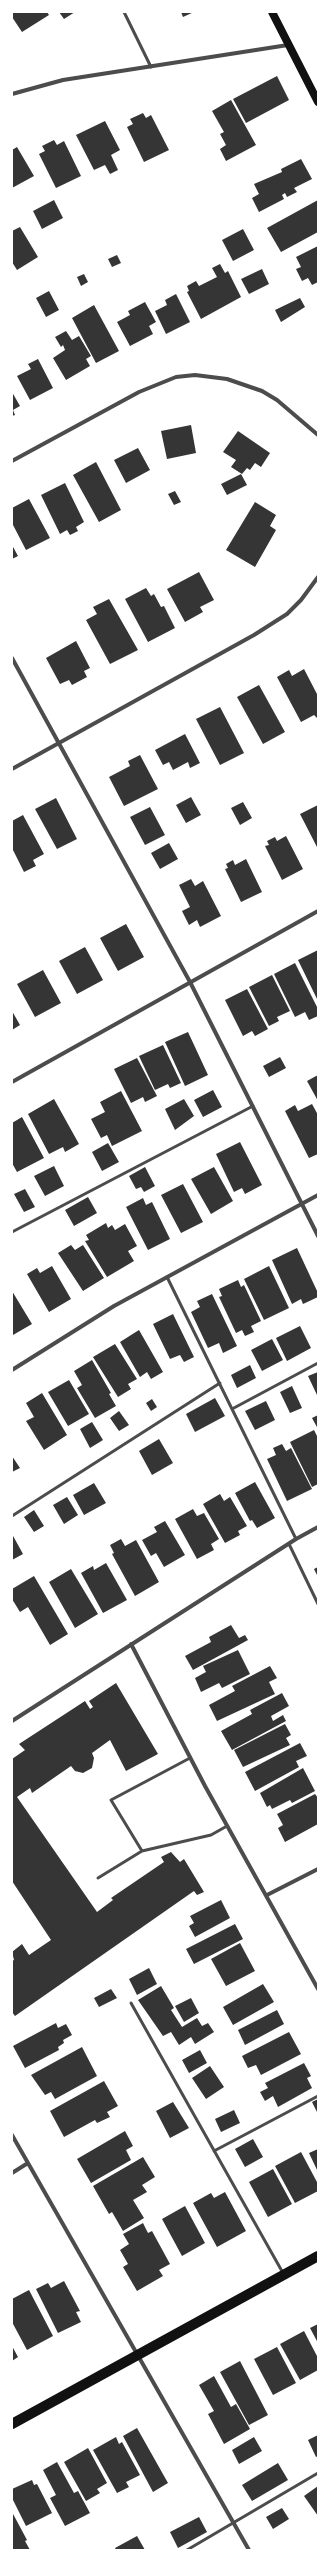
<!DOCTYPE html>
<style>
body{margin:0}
#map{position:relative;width:330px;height:2562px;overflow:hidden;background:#fff;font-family:Arial,sans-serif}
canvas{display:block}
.frame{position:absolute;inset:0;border:13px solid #fff;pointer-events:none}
</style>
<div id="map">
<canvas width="330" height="2562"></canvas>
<div class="frame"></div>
</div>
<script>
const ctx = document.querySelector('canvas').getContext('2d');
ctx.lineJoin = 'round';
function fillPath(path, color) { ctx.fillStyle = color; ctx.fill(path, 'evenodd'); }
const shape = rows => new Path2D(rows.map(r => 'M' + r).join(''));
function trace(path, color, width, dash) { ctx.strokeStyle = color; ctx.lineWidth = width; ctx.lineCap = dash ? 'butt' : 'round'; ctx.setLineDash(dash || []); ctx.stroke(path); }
fillPath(shape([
 [12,12,47,12,49,15,22,32,12,17],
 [59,12,75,12,64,19],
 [181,12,194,12,183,17],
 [277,76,289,100,246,123,233,99],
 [231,100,256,145,226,161,220,149,226,145,220,134,224,132,212,111],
 [143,113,146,118,151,115,169,150,144,162,127,127,133,124,130,119],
 [105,121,120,150,111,155,118,170,110,174,105,165,94,170,76,135],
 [54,140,57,145,64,141,81,176,56,188,39,154,45,151,42,146],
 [17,147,34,176,12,188,12,150],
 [301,159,312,179,294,188,297,192,287,197,285,193,282,195,284,199,259,212,252,198,259,194,254,184,282,172,281,169],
 [54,200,63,218,42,229,33,211],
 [318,200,318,232,281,252,267,228],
 [20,227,38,257,17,270,12,262,12,231],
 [243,229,254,250,233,261,222,240],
 [318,246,318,282,312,285,308,278,302,281,296,269,301,267,296,257],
 [117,255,121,263,112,267,108,259],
 [220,264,225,273,228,271,241,297,201,319,187,292,189,291,187,286,196,281,199,286,217,277,212,268],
 [262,269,269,284,249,294,241,279],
 [84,274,88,282,81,286,77,277],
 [49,291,59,310,46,317,36,298],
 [176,294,190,322,166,334,155,311,167,305,165,300],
 [300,298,305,307,281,322,275,310],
 [145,302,156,322,149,326,153,334,130,346,117,322,130,315,128,311],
 [94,305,119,351,96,363,72,318],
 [66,331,72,340,79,336,91,356,86,359,90,366,66,380,53,358,65,350,63,345,61,347,55,337],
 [38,359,53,388,30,400,17,376,31,369,28,364],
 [12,392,20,406,13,410,15,415,12,416],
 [191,425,196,453,167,459,161,431],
 [238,431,270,453,261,467,255,463,250,470,247,468,242,474,231,467,236,460,223,452],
 [138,448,150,470,126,483,114,460],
 [96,462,121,510,99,522,73,475],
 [241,474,247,485,227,495,221,484],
 [65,483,84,522,76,527,78,531,70,535,67,530,60,534,41,495],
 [175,491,181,502,174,505,168,494],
 [29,499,50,538,26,550,12,523,12,508],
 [255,502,276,515,270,526,276,530,255,567,226,550],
 [12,545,18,556,12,559],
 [199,572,214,600,200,607,203,612,185,622,167,589],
 [146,588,151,596,154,594,161,607,164,606,175,628,148,642,125,599],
 [109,599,138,650,110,664,86,620,97,614,93,607],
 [76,641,90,668,84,671,87,677,72,685,69,680,60,684,46,658],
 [304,669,318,696,318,719,314,715,301,722,277,677,289,670,292,676],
 [259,685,285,732,263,744,237,697],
 [220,707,244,753,220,765,196,719],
 [185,734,200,763,190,768,188,762,173,770,169,762,163,765,155,750],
 [140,755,158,789,124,806,109,777,130,766,128,761],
 [191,797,201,815,186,823,176,805],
 [56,798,77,839,57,849,35,809],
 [243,802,252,818,240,825,231,808],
 [318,805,318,849,300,814],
 [150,807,165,835,145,845,130,817],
 [23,815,44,854,33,860,36,866,24,872,12,848,12,821],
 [286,836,303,869,282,880,265,846,269,845,267,841,275,837,277,841],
 [169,843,178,859,160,869,151,853],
 [246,859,262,892,241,902,225,869,228,868,226,864,233,860,235,865],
 [191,879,195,886,203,881,221,916,200,927,197,920,189,925,182,911,190,907,179,885],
 [126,924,144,957,118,971,100,938],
 [85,947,103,980,77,994,59,961],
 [318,950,318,1001,298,960],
 [295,963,318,1009,318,1016,309,1020,305,1012,295,1017,274,974],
 [43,970,61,1003,35,1017,17,984],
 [272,975,290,1011,277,1017,279,1021,269,1026,249,987],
 [247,989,268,1029,255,1036,252,1031,243,1036,225,1000],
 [12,1011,20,1025,12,1030],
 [188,1032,208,1075,185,1086,165,1042],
 [163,1045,181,1083,170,1088,168,1084,155,1090,139,1056],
 [280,1057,286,1068,269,1077,263,1066],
 [137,1058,157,1096,145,1102,143,1097,131,1103,114,1069],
 [318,1075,318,1101,307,1081],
 [213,1090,222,1107,203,1117,194,1100],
 [121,1091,142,1131,112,1146,107,1135,101,1138,91,1119,105,1112,100,1102],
 [54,1099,79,1144,65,1152,63,1147,49,1154,28,1114],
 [184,1099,194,1116,175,1130,165,1109],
 [312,1104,318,1115,318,1154,309,1158,285,1111,295,1105,298,1111],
 [22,1117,44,1158,17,1172,12,1163,12,1123],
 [240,1142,262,1185,245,1194,242,1188,234,1192,216,1154],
 [108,1143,119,1162,102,1171,92,1152],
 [54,1166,64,1186,45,1196,34,1176],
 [145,1167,155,1186,144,1192,141,1187,136,1189,129,1176],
 [214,1167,233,1201,211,1214,191,1179],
 [183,1184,203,1222,181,1233,161,1195],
 [25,1189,35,1207,24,1212,14,1194],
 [88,1197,97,1213,74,1226,65,1210],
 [143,1198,146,1205,152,1202,170,1239,148,1250,126,1207],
 [106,1223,108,1228,112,1225,115,1230,125,1224,137,1246,128,1251,134,1261,107,1277,85,1241,89,1240,86,1235],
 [71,1245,75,1250,83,1245,104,1278,83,1291,58,1253],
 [297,1248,318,1293,318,1297,303,1304,301,1299,292,1304,272,1260],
 [52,1266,71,1299,49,1312,27,1274,37,1268,40,1273],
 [269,1266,289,1308,264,1320,244,1279],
 [238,1280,241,1287,244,1285,261,1321,251,1326,254,1332,245,1336,242,1330,236,1333,219,1297,222,1296,219,1289],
 [12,1291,32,1324,13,1335,12,1333],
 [212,1294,237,1346,223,1353,219,1343,208,1348,191,1312,200,1307,197,1301],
 [173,1314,194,1357,184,1362,180,1355,170,1359,153,1324],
 [300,1326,311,1348,287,1361,276,1338],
 [139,1330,163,1372,151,1379,147,1372,140,1377,120,1342],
 [272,1339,283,1360,262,1371,251,1350],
 [115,1344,137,1379,128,1384,131,1389,118,1397,93,1357],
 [92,1360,111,1393,109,1394,116,1406,95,1418,77,1388,82,1385,74,1371],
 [250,1365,256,1378,237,1388,231,1375],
 [318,1372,318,1394,317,1395,308,1376],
 [69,1380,89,1414,68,1426,48,1392],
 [292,1386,302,1408,290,1413,280,1392],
 [42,1393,67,1435,44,1450,26,1421,34,1417,26,1403],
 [215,1398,225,1416,195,1432,186,1414],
 [152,1399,157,1407,151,1411,146,1403],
 [266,1401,275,1420,255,1430,245,1411],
 [119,1411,129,1425,119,1431,110,1418],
 [318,1415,318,1429,312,1418],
 [92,1422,103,1440,90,1448,80,1429],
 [314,1430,318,1438,318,1484,312,1487,290,1442],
 [159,1439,173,1463,152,1475,139,1451],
 [282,1444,286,1451,291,1448,312,1489,287,1501,267,1459,276,1455,273,1448],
 [12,1456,20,1468,12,1472],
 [255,1482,275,1518,257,1528,252,1520,250,1521,235,1493],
 [94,1483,106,1503,84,1515,73,1495],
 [220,1494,224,1501,230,1497,247,1526,238,1531,240,1535,225,1543,203,1504],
 [67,1497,78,1515,64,1524,53,1505],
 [193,1509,197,1516,204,1513,219,1539,211,1544,214,1550,197,1559,175,1519],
 [34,1510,44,1526,34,1532,24,1517],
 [165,1521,185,1555,164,1567,156,1553,151,1556,142,1540,157,1532,154,1527],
 [12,1534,23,1554,12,1560],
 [121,1539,125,1546,136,1540,159,1582,135,1596,112,1554,114,1553,110,1545],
 [106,1563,127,1600,103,1613,81,1573,93,1566,94,1570],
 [318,1567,318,1577,314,1569],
 [71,1569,98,1614,75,1628,49,1582],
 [34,1576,68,1634,50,1645,28,1607,20,1612,12,1599,12,1589],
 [231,1625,239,1638,245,1635,248,1640,193,1670,185,1656,211,1642,209,1637],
 [238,1650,250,1674,222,1688,219,1683,201,1692,195,1678,206,1672,203,1666],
 [270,1666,277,1678,269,1682,275,1694,217,1721,209,1705,235,1691,232,1686],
 [116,1683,158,1754,126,1771,110,1740,92,1753,94,1758,92,1768,83,1773,75,1771,71,1766,32,1793,30,1788,17,1797,97,1912,113,1900,111,1898,164,1862,161,1857,171,1852,180,1862,184,1859,204,1892,197,1895,194,1891,15,2016,12,2012,12,1961,14,1960,12,1952,22,1944,29,1955,51,1940,12,1881,12,1759,25,1750,19,1744,85,1701,90,1709,93,1707,89,1701],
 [282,1693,289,1706,271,1716,273,1721,283,1715,286,1721,232,1750,221,1731,252,1714,250,1710],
 [285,1724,291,1735,286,1738,290,1745,243,1767,234,1750],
 [300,1743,307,1756,296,1761,299,1767,255,1791,245,1772],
 [303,1768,315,1791,292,1803,290,1800,272,1809,270,1805,267,1807,260,1793],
 [315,1794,318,1798,318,1824,285,1842,278,1828,283,1825,277,1814],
 [221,1900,230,1918,195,1937,189,1926,194,1923,190,1916],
 [235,1924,243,1939,194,1964,186,1949],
 [240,1943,255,1971,226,1986,211,1959],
 [149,1968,157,1984,137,1995,129,1979],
 [263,1984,274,2002,233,2025,223,2007],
 [161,1986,174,2008,171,2010,182,2027,197,2018,202,2026,208,2023,214,2032,195,2044,191,2037,179,2045,171,2032,163,2036,138,2000],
 [111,1989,117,1998,99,2007,94,1998],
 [191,1998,199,2013,184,2022,175,2006],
 [277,2010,284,2024,245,2045,238,2030],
 [56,2023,58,2028,66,2024,72,2035,63,2040,64,2043,58,2047,59,2050,25,2068,13,2046],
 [289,2032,301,2054,261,2075,256,2065,248,2068,242,2056],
 [82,2047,97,2076,55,2099,51,2092,45,2095,31,2075],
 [200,2050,207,2063,189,2073,182,2060],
 [304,2063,311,2076,307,2078,312,2088,278,2107,273,2096,265,2101,260,2092,268,2088,265,2083],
 [210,2066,224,2087,206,2099,192,2078],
 [104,2081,118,2106,107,2112,110,2117,97,2123,95,2120,64,2137,50,2111],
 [318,2099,318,2114,312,2102],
 [173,2102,189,2128,170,2138,156,2111],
 [234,2110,240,2123,221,2132,215,2119],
 [125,2131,133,2146,126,2150,131,2160,91,2183,77,2159],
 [253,2139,263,2157,245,2167,235,2149],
 [318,2149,318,2172,309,2153],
 [301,2152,318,2184,318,2191,295,2203,275,2166],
 [143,2157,155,2177,142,2185,147,2192,133,2200,144,2218,123,2231,112,2212,109,2214,93,2186],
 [273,2169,292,2204,268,2217,249,2182],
 [225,2192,246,2231,217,2247,193,2203,211,2193,214,2198],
 [185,2206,205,2243,182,2256,162,2219],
 [143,2223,148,2233,152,2231,170,2264,159,2270,163,2276,137,2291,123,2267,128,2264,120,2250,129,2244,123,2234],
 [64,2281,80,2311,76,2312,81,2322,58,2333,36,2289,48,2283,51,2288],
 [29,2290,53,2336,27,2350,12,2322,12,2299],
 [318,2324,318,2343,310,2328],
 [304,2331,318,2358,318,2370,300,2380,280,2344],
 [12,2346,18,2357,12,2361],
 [277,2347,296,2383,273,2395,254,2359],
 [240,2361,268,2415,249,2425,220,2372],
 [214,2376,231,2407,236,2404,250,2429,224,2444,208,2414,214,2411,199,2385],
 [137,2428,168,2483,153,2492,123,2436],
 [318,2435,318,2456,316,2457,308,2440],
 [116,2437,119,2444,122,2442,140,2475,126,2482,129,2487,117,2493,93,2450],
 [254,2437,262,2451,239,2464,232,2450],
 [88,2448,107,2483,97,2489,100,2493,86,2501,64,2462],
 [57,2462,74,2493,78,2491,90,2513,65,2526,50,2498,56,2495,43,2470],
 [278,2463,288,2480,252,2501,242,2485],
 [32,2480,34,2485,37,2484,52,2513,26,2526,12,2498,12,2489],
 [318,2486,318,2516,304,2496],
 [282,2508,289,2519,273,2529,266,2517],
 [12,2512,27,2540,25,2541,30,2550,12,2550],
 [199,2517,207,2532,178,2548,170,2532],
 [137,2536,145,2550,116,2550,115,2548]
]), '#353535');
trace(shape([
 [124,12,151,67],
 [12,1232,253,1106],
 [167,1277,296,1539],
 [232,1409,318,1363],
 [12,1516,220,1383],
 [289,1544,318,1604],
 [142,1851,111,1800,190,1758],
 [98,1878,142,1851,211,1835,227,1826],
 [131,2003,283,2273],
 [214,2151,318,2096],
 [187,2550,318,2473]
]), '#4c4c4c', 3);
trace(shape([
 [12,94,63,80,288,45],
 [12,461,139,392,176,377,195,375,227,379,262,391,277,400,318,435],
 [12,658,190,982,318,1236],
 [12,769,254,635,287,614,301,600,318,577],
 [12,1082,318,911],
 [12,1370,114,1306,318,1195],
 [131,1644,205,1786,318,1989],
 [12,1721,296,1539,318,1527],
 [267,1895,318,1869],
 [12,2135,249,2550],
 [12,2173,28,2163]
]), '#4c4c4c', 4);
trace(shape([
 [272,12,318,102]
]), '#111', 8);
trace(shape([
 [12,2424,318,2256]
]), '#111', 10);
</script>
